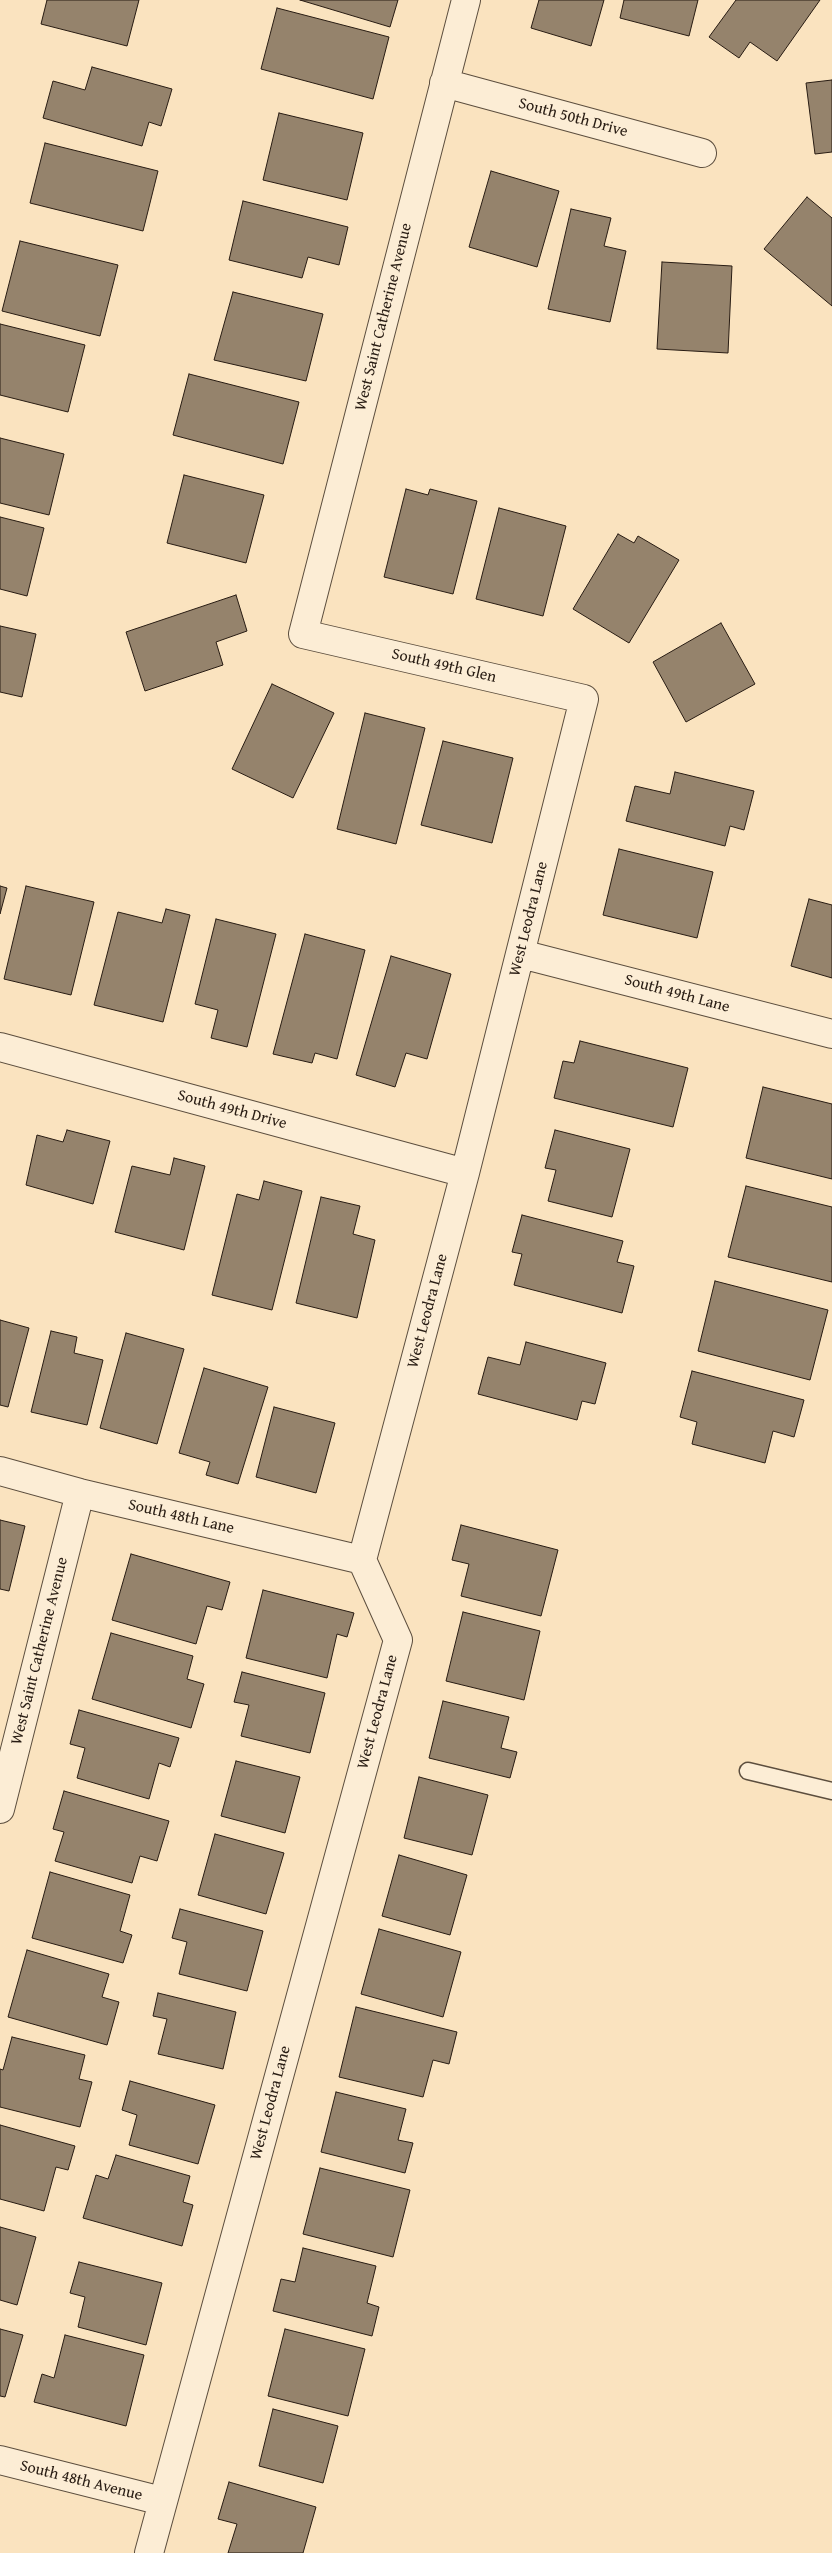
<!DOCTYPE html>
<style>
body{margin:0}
canvas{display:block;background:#fae3bf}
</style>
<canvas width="832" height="2553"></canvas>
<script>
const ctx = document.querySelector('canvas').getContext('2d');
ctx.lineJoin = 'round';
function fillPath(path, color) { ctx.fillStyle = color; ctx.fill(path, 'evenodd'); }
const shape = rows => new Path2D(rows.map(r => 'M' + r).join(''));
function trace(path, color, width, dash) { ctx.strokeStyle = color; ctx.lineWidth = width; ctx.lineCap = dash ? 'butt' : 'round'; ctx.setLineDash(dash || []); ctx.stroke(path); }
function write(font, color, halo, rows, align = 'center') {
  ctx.font = font + ' "Gentium Book Plus",serif'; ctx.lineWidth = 4; ctx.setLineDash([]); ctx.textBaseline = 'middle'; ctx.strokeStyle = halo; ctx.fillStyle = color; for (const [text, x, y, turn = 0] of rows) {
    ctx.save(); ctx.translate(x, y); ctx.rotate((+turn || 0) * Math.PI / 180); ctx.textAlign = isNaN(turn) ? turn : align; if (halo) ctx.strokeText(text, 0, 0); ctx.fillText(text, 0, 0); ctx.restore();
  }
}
const building = shape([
 [47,0,139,0,127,46,41,24,47,0],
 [300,0,398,0,390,27,300,0],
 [539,0,604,0,591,46,531,28,539,0],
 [624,0,698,0,689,36,620,18,624,0],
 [736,0,820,0,777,61,750,42,739,58,709,37,736,0],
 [277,8,389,37,373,99,261,69,277,8],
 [92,67,172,89,161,126,149,122,142,146,43,118,53,81,85,90,92,67],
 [832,80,832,152,815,154,806,83,832,80],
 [279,113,363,133,347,200,263,180,279,113],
 [45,143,158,171,143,231,30,203,45,143],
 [491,171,559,191,537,267,469,247,491,171],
 [807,197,832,218,832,306,764,249,807,197],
 [243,201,348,227,339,265,308,257,302,278,229,260,243,201],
 [571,209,611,218,604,246,626,251,610,322,548,309,571,209],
 [20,241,118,265,100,336,2,311,20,241],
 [662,262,732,266,728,353,657,349,662,262],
 [233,292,323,314,306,381,214,360,233,292],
 [0,324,85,345,68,412,0,395,0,324],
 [189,374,299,402,283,464,173,435,189,374],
 [0,438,64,454,49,515,0,503,0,438],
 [184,475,264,495,246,563,167,543,184,475],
 [406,489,428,495,430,489,477,501,453,594,384,577,406,489],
 [499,508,566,526,543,616,476,599,499,508],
 [0,517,44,528,27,596,0,589,0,517],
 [618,534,634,543,638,536,679,560,629,643,573,609,618,534],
 [236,595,247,631,216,642,223,665,145,691,126,632,236,595],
 [721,623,755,684,686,722,653,662,721,623],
 [0,626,36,634,22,697,0,692,0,626],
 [272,684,334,713,293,798,232,769,272,684],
 [365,713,425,728,396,844,337,829,365,713],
 [443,741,513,758,492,843,421,825,443,741],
 [675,772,754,791,744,830,730,826,725,846,626,821,635,786,670,794,675,772],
 [619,849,713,872,697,938,603,915,619,849],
 [0,886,7,888,0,914,0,886],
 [26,886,94,902,71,995,4,979,26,886],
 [809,899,832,905,832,978,791,966,809,899],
 [166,909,190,915,163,1022,94,1005,118,912,162,923,166,909],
 [216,919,276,934,247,1047,211,1038,218,1010,195,1004,216,919],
 [305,934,365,950,337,1059,315,1053,312,1063,273,1054,305,934],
 [391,956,451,974,427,1059,406,1053,395,1087,356,1075,391,956],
 [580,1041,688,1068,673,1127,554,1098,563,1061,574,1063,580,1041],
 [763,1087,832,1104,832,1179,746,1158,763,1087],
 [67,1130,110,1141,93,1204,26,1185,37,1135,63,1142,67,1130],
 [555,1130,630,1149,612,1217,548,1201,556,1170,545,1168,555,1130],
 [174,1158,205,1166,184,1250,115,1232,132,1166,170,1175,174,1158],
 [264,1181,302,1191,272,1310,212,1295,237,1194,259,1200,264,1181],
 [746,1186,832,1207,832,1282,728,1257,746,1186],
 [321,1197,360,1206,353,1234,375,1240,357,1318,296,1303,321,1197],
 [522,1215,623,1241,617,1262,634,1266,622,1313,514,1285,522,1254,512,1252,522,1215],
 [715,1281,828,1310,810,1380,698,1351,715,1281],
 [0,1320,29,1328,8,1407,0,1405,0,1320],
 [51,1331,77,1337,74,1353,103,1360,87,1425,31,1412,51,1331],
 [126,1333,184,1349,157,1444,100,1428,126,1333],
 [526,1342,606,1363,595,1404,582,1401,577,1420,478,1394,488,1357,520,1365,526,1342],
 [204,1368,268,1387,238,1484,206,1475,210,1462,179,1453,204,1368],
 [692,1371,804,1400,794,1437,773,1431,765,1463,692,1444,697,1422,680,1417,692,1371],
 [274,1407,335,1423,316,1493,256,1477,274,1407],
 [0,1520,25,1526,9,1591,0,1589,0,1520],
 [461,1525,558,1550,541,1616,461,1596,469,1564,452,1560,461,1525],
 [131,1554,230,1582,222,1610,207,1606,196,1644,112,1620,131,1554],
 [263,1590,354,1613,347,1637,337,1634,327,1678,246,1658,263,1590],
 [463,1612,540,1631,524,1700,446,1681,463,1612],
 [111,1633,193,1656,187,1679,204,1684,191,1728,92,1699,111,1633],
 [242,1672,325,1693,310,1753,241,1736,249,1705,234,1702,242,1672],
 [443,1701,509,1717,501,1748,517,1752,510,1778,429,1758,443,1701],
 [79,1710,179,1738,170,1767,159,1763,149,1799,77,1778,85,1748,70,1744,79,1710],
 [236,1761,300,1777,285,1833,221,1816,236,1761],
 [419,1777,488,1795,472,1855,404,1838,419,1777],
 [64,1791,169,1821,157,1861,140,1856,132,1883,55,1861,64,1832,53,1829,64,1791],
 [215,1834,284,1853,266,1914,198,1895,215,1834],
 [399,1855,467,1875,450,1935,382,1916,399,1855],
 [50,1872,130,1895,120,1931,132,1935,123,1963,32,1938,50,1872],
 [180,1909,263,1931,247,1991,179,1974,187,1942,172,1938,180,1909],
 [379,1929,461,1952,443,2017,361,1994,379,1929],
 [27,1950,109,1974,102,1997,119,2002,107,2045,8,2017,27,1950],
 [158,1993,236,2012,223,2069,158,2054,167,2019,153,2016,158,1993],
 [356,2007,457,2032,449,2064,433,2060,423,2097,339,2077,356,2007],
 [12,2037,85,2055,79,2079,92,2082,80,2127,0,2107,0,2069,3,2070,12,2037],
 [130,2081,215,2105,198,2164,129,2145,137,2115,122,2110,130,2081],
 [336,2092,406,2109,398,2140,413,2143,405,2173,321,2152,336,2092],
 [0,2125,75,2146,68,2170,56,2167,44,2211,0,2199,0,2125],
 [116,2155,190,2176,183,2202,193,2205,182,2246,83,2218,96,2175,108,2179,116,2155],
 [320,2168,410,2190,393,2257,303,2234,320,2168],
 [0,2227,36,2237,17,2305,0,2300,0,2227],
 [303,2248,376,2266,367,2303,379,2307,372,2336,273,2311,281,2279,295,2282,303,2248],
 [79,2262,162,2283,146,2345,78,2327,85,2297,70,2293,79,2262],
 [0,2329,23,2335,5,2397,0,2396,0,2329],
 [285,2329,365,2349,348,2416,268,2396,285,2329],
 [65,2335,144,2355,126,2426,34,2402,42,2374,54,2378,65,2335],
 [273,2409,338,2426,323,2483,259,2466,273,2409],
 [229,2482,316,2507,303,2553,228,2553,237,2524,218,2519,229,2482]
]);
fillPath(building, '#95836c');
trace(building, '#281c13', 1);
const lane = shape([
 [748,1771,832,1791]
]);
const street = shape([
 [444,83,702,153],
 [521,954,832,1034],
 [0,1047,465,1173],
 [0,1471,80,1493,362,1560],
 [0,1809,80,1493],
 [0,2460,162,2501],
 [149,2553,398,1640,362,1560,465,1173,584,699,303,634,466,0]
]);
trace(lane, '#5c4e3e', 19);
trace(street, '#5c4e3e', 30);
trace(lane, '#fcedd5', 16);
trace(street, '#fcedd5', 28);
write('16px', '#281c13', '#fcedd5', [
 ["South 50th Drive",573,118,15],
 ["West Saint Catherine Avenue",384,317,-76],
 ["South 49th Glen",444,666,13],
 ["West Leodra Lane",529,919,-76],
 ["South 49th Lane",677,994,15],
 ["South 49th Drive",232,1110,15],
 ["West Leodra Lane",428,1311,-75],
 ["South 48th Lane",181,1517,13],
 ["West Saint Catherine Avenue",40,1651,-76],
 ["West Leodra Lane",378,1712,-75],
 ["West Leodra Lane",271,2103,-75],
 ["South 48th Avenue",81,2481,14]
]);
</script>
